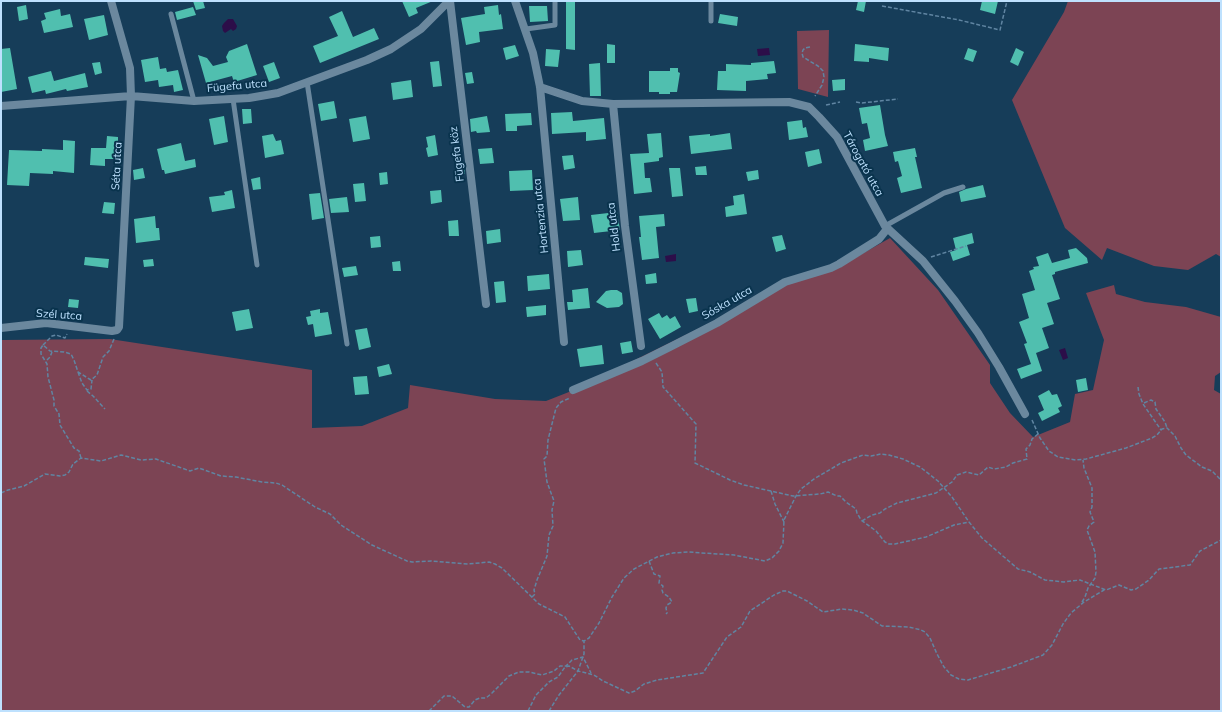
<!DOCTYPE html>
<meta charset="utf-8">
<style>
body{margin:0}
#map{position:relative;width:1222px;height:712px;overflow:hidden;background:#163d59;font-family:Mulish,sans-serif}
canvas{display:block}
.frame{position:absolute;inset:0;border:2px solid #bee1fe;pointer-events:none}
</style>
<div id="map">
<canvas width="1222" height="712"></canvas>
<div class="frame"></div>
</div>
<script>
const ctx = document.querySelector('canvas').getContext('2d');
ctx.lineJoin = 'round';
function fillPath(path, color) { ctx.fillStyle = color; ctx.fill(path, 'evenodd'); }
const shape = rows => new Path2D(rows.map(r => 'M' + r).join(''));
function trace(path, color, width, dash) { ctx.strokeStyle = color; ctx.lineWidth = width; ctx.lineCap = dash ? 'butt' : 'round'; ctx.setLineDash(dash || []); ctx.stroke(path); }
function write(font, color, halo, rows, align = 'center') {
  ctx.font = font + ' Mulish,sans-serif'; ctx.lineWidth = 4; ctx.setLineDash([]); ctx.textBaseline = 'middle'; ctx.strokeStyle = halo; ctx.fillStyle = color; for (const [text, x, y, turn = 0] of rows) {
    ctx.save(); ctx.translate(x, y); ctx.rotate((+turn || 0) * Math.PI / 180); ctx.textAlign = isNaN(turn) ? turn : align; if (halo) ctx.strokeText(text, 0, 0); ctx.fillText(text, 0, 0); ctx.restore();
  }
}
fillPath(shape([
 [1068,1,1221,1,1221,257,1216,254,1188,270,1154,266,1107,248,1102,260,1065,228,1012,100,1064,12],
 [829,30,828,97,798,89,797,31],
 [890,238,938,290,990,365,990,383,1010,413,1033,437,1070,422,1075,394,1093,390,1104,340,1086,293,1114,285,1116,294,1145,302,1186,307,1221,317,1221,372,1215,376,1214,390,1221,394,1221,711,1,711,1,340,110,339,312,370,312,428,362,426,408,408,410,385,495,399,546,401,574,390,795,281,832,271]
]), '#7c4454');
fillPath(shape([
 [228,19,233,19,237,26,236,29,233,31,231,29,225,33,223,31,222,26,224,23],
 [769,48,770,55,758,56,757,49],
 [676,254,676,261,666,262,665,256],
 [1065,348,1068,358,1063,360,1059,350]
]), '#2c0e49');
fillPath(shape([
 [193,1,203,1,205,8,196,10],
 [402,1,433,1,416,8,418,13,409,17],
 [566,1,575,1,575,50,566,49],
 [858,1,866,1,864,12,856,10],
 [982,1,998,1,995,14,980,10],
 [26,5,28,19,19,21,17,7],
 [498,5,499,15,501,14,503,29,479,32,480,42,466,45,461,18,485,14,484,7],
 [529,6,547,6,548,21,530,22],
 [193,7,196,15,177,20,175,12],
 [60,9,61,16,70,14,73,27,44,33,41,21,46,19,44,13],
 [342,11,353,37,374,28,379,39,320,63,313,46,338,36,329,17],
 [720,14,738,17,737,26,718,23],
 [104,15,108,35,89,40,84,19],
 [247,44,257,75,234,82,232,76,206,83,198,55,207,58,213,66,228,62,226,57,229,51],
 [607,44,615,45,615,63,607,63],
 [855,44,889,48,888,61,869,58,869,62,854,61],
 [515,45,519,56,506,60,503,48],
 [10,48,17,89,1,92,1,49],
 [968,48,977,51,973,62,964,59],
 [1016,48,1024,52,1018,66,1010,62],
 [546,49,560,50,558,67,545,66],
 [158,57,160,69,166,68,167,72,178,70,183,90,174,92,173,85,159,87,158,80,145,82,141,60],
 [439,61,442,86,433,87,430,62],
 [774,61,776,73,767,74,768,79,746,81,746,91,717,90,718,71,726,71,726,64,751,65,751,63],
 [100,62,102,73,95,75,92,63],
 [274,62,280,78,269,82,263,66],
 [600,63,601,96,590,96,589,64],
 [670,68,678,68,678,72,680,73,677,92,670,92,670,94,659,94,659,92,649,92,649,71,670,71],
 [51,71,54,81,85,73,88,87,67,91,66,89,46,94,45,90,32,93,28,77],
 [472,72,474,83,467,84,465,73],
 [845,79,845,90,833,91,832,80],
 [411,80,413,97,393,100,391,83],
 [334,101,337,118,321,121,318,104],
 [880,105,885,135,888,146,865,151,863,140,870,138,867,123,862,124,859,108],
 [242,109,251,109,252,123,243,124],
 [572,112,573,121,604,118,606,139,586,141,586,132,552,134,551,113],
 [531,113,532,125,517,126,517,131,506,131,505,114],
 [224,116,228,142,214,145,209,119],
 [366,116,370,139,353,142,349,119],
 [487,116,490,132,477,133,476,131,471,132,470,119],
 [802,120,803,128,806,127,808,137,789,140,787,122],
 [661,133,663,157,659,158,659,161,644,163,645,178,650,178,652,192,634,194,630,154,649,153,647,134],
 [730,133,732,149,691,154,689,136,710,134,710,136],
 [273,134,276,141,281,140,284,154,265,158,262,136],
 [435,135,438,155,428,157,426,148,428,147,426,137],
 [107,136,118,137,118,154,114,154,114,159,105,159,105,166,90,165,91,148,106,148],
 [63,140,75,141,74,173,53,171,53,174,30,173,29,186,7,185,9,150,42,151,42,149,63,150],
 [181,143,185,161,195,159,196,167,165,174,164,170,162,170,157,149],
 [492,148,494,163,480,164,478,149],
 [915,148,917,157,915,157,922,188,901,193,897,178,902,176,898,161,895,162,893,152],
 [819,149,822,163,808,167,805,152],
 [573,155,575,168,564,170,562,156],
 [464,162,465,174,459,175,457,164],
 [706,166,707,175,696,175,695,167],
 [143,168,145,178,134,180,133,170],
 [669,168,680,168,683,196,672,197],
 [532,170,533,190,510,191,509,171],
 [758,170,759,179,748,181,746,172],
 [387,172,388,184,380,185,379,173],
 [260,177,261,189,253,190,251,179],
 [364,183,366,201,355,202,353,184],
 [983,185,986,197,961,202,959,192,966,189],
 [232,190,235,208,212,212,209,197,225,195,224,192],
 [441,190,442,202,431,204,430,191],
 [320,193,324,218,312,220,309,194],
 [744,194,747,214,726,217,725,207,734,205,733,196],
 [347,197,349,212,331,213,329,199],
 [578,197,580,220,563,221,560,199],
 [104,202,115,203,114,214,102,213],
 [617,212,620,230,594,233,591,215],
 [664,214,665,226,656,227,659,258,642,260,639,237,641,237,639,216],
 [155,216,156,228,159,228,160,240,136,243,134,219],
 [458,220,459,236,449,236,448,221],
 [500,229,501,242,487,244,486,231],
 [972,233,974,243,967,245,970,255,953,261,950,252,956,250,953,238],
 [782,235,786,249,776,252,772,237],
 [380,236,381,247,371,248,370,237],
 [1076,248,1087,258,1088,263,1055,272,1055,274,1052,275,1060,299,1047,303,1054,324,1042,328,1049,348,1036,353,1042,371,1021,379,1017,369,1031,364,1024,344,1027,343,1019,322,1029,318,1022,294,1035,290,1029,271,1034,269,1033,267,1039,266,1036,257,1048,253,1052,263,1070,258,1068,250],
 [581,250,583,265,568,267,567,251],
 [85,257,109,259,108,268,84,265],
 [153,259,154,266,144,267,143,260],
 [400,261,401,271,393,271,392,262],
 [356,266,358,275,344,277,342,268],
 [656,273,657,283,646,284,645,275],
 [549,274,550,289,528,291,527,276],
 [504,281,506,302,496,303,494,282],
 [588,288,590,308,568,310,567,302,573,302,572,290],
 [611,290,617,290,622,293,623,304,619,307,607,308,596,302,606,291],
 [696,298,698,311,689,313,686,299],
 [69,299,79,300,78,308,68,307],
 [546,305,546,315,527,317,526,307],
 [249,309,253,328,236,331,232,312],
 [320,309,320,313,328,312,332,334,315,337,313,324,308,325,306,317,311,316,310,311],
 [659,313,662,318,667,315,670,319,675,316,681,327,660,339,648,319],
 [367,328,371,347,359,350,355,330],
 [631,341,633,352,622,354,620,343],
 [602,345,604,364,580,367,577,349],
 [389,364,392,374,379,377,377,367],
 [367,376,369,394,355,395,353,377],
 [1086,378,1088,390,1078,392,1076,380],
 [1049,390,1052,395,1057,394,1062,406,1058,408,1060,412,1042,421,1038,413,1044,410,1038,396]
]), '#50bfaf');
trace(shape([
 [882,6,959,20,1000,30,1007,1],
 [810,47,805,48,803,50,802,53,803,57,818,66,823,71,824,77,822,85,815,96],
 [856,102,862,103,898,99],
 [826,105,840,102],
 [931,257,966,246],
 [43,345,52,336,56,335,65,338,67,334],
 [47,360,50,357,52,352],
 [656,363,662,372,663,387,696,424,695,463,730,480,744,485,793,496,820,494,828,492,837,496,840,496,846,502,856,509,857,513,861,520,876,531,885,542,889,544,895,544,926,537,954,525,969,522],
 [78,372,82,383,87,390,91,389,92,380],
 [1138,387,1139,394,1143,404,1161,430],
 [87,391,93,396,105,409],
 [1144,403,1151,400,1155,402,1156,409,1165,422,1167,428],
 [1032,420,1040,438,1049,451,1058,457,1076,460,1086,459,1126,448,1152,438,1157,435,1162,429,1167,428,1175,436,1181,448,1186,455,1202,467,1212,471,1221,480],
 [81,458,79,451,74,448,60,425,59,414,54,406,54,400,48,377,47,364,41,354,41,348,43,345,50,351,64,352,71,354,74,360,78,372,91,380,97,375,103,357,109,351,114,339],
 [771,491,775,504,784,522],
 [1,493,8,490,24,486,45,474,60,476,65,475,69,472,73,464,81,458,101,461,121,455,141,460,156,459,190,471,199,468,221,476,236,477,262,482,276,483,282,485,315,507,330,514,341,525,372,545,407,561,412,562,431,561,468,564,489,562,495,564,502,568,539,604,565,617,580,640,584,641,589,638,599,623,612,597,624,578,634,569,657,557,673,553,688,552,734,555,765,561,772,558,779,551,783,543,784,520,796,496,801,489,814,479,841,463,863,455,871,456,881,454,889,455,903,459,920,467,938,481,952,497,969,522,982,538,1018,569,1030,572,1045,580,1064,582,1080,580,1106,590,1119,585,1131,590,1136,589,1149,580,1159,569,1190,565,1200,551,1221,540],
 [862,521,872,515,880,513,885,509,897,503,936,493,952,482,957,475,966,472,979,475,988,467,994,469,1006,467,1013,463,1027,459,1026,449,1030,445,1032,439,1038,434],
 [649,561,654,574,660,576,659,583,663,586,662,590,663,593,669,597,672,602,667,605,666,608,667,613,666,614],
 [532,597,535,594,534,590,537,580,547,556,549,535,553,526,552,510,554,501,547,482,544,459,547,456,548,440,556,408,561,402,570,398],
 [1082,602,1085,597,1088,588,1095,578,1096,572,1095,552,1087,530,1089,526,1094,522,1090,512,1092,507,1092,488,1084,468,1083,460],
 [429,711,444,696,452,696,465,707,469,707,475,700,480,698,486,698,492,693,509,676,519,672,529,672,542,675,554,671,560,666,566,666,572,660,583,657,591,673],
 [528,711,536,695,549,682,558,677,565,667,569,666,578,671,584,654,584,641],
 [549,711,559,695,578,671,594,675,603,681,629,693,635,691,644,684,657,680,703,673,727,637,741,627,750,611,774,595,783,591,787,591,807,601,823,612,842,609,853,610,863,613,882,626,909,627,921,630,925,632,930,638,937,654,944,667,951,675,959,679,968,680,1011,667,1043,655,1052,645,1063,624,1071,613,1084,602,1104,590]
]), '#6085a2', 1.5, [4, 2]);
trace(shape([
 [711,1,711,21],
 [171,14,194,101],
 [526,29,555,25,555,1],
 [307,82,347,344],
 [233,99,257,265],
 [885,226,944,193,963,187]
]), '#6b889e', 5);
trace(shape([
 [450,1,486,304],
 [515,1,533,53,540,87,564,342],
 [540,87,582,101,613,104,789,102,809,107,819,117,837,137,885,226,923,261,955,301,978,333,999,367,1025,414],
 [613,104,625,226,641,346],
 [1,106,131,96,194,101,249,98,278,93,367,60,391,49,421,29,449,1],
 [1,328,46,323,112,331,117,330,119,327,131,96,130,68,111,1],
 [573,390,642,361,670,347,717,323,785,282,831,268,839,264,879,239,887,229]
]), '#6b889e', 8);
write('11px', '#bee1fe', '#09334d', [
 ["Fügefa utca",237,86,-5],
 ["Fügefa köz",457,154,-97],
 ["Tárogató utca",863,164,61],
 ["Séta utca",117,166,-87],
 ["Hortenzia utca",541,216,-96],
 ["Hold utca",614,227,-97],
 ["Sóska utca",727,303,-30],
 ["Szél utca",59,315,4]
]);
</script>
